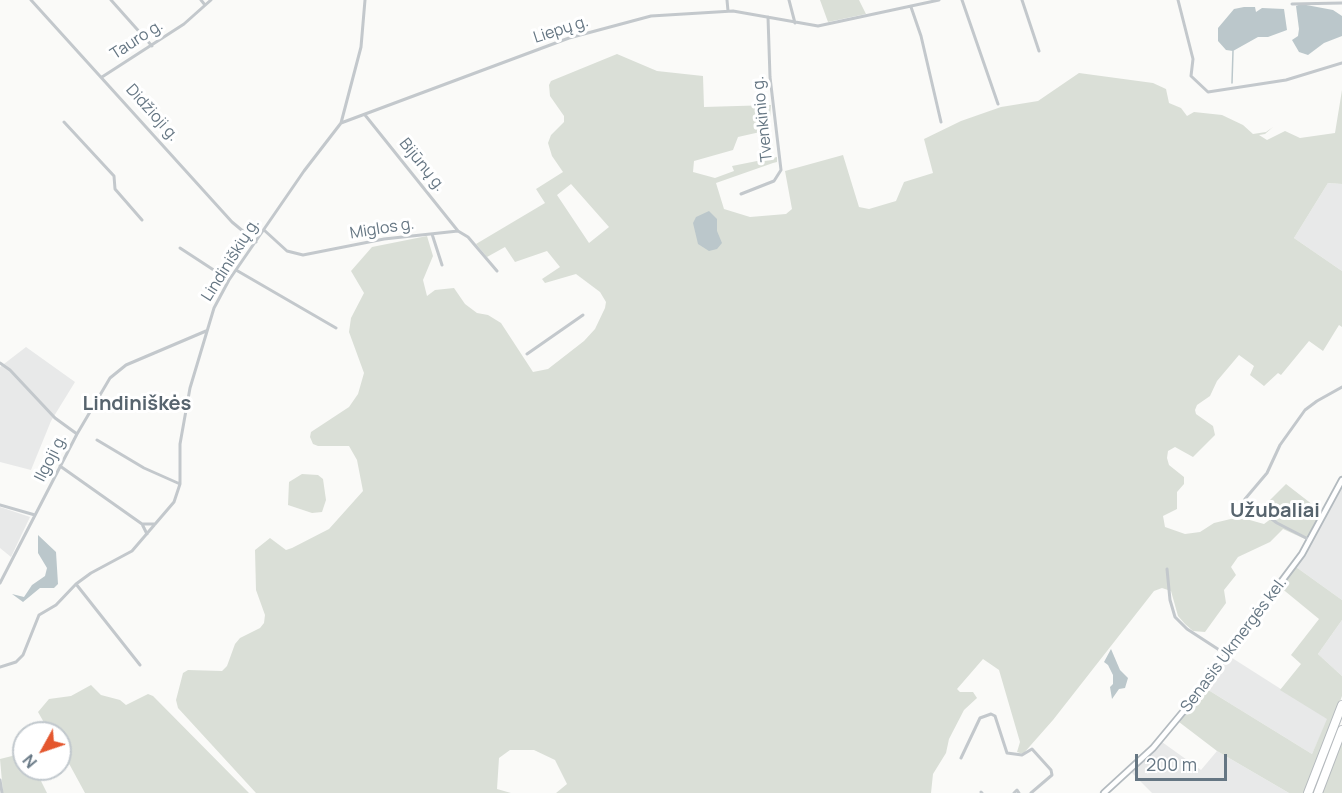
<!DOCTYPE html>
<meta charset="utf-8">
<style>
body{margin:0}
#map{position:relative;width:1342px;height:793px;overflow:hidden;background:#fafaf8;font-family:Manrope,sans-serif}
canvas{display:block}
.north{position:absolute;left:12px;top:721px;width:60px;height:60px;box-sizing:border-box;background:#fff;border:2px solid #c1c8cd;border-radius:50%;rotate:230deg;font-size:16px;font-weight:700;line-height:24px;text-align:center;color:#657683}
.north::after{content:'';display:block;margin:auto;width:21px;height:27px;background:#e4572e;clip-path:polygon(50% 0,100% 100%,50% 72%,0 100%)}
.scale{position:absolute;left:1135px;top:754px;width:92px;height:27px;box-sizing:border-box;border:3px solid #657683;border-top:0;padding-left:8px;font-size:18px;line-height:21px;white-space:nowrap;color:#657683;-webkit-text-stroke:4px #fff;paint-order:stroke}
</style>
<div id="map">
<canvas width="1342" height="793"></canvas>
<div class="north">N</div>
<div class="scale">200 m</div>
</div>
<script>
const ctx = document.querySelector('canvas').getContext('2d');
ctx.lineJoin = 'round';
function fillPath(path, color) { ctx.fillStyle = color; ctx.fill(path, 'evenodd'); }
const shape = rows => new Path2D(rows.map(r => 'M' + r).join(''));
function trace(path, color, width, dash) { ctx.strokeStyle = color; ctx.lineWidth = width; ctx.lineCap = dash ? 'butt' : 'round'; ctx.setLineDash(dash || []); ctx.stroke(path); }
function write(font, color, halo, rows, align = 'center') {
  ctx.font = font + ' Manrope,sans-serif'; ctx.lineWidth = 6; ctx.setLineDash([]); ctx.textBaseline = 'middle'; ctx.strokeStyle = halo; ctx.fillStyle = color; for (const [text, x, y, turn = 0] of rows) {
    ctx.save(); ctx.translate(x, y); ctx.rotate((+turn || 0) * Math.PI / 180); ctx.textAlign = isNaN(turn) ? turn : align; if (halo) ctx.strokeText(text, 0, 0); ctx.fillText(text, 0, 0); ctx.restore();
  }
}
fillPath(shape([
 [1328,183,1342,184,1342,271,1294,238],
 [26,347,75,382,51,421,31,470,0,462,0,367],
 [1342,487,1342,600,1296,567],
 [0,507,30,517,11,557,0,548],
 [1342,620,1342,676,1318,654],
 [1229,656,1328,719,1312,754,1205,688],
 [1162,742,1201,770,1217,751,1289,793,1152,793,1131,772]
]), '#e8e9e9');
fillPath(shape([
 [820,0,859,0,866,14,828,22],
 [617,54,657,71,703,76,704,107,771,105,769,130,738,137,733,150,694,161,693,172,715,178,734,171,732,166,777,157,777,162,773,163,716,183,724,209,750,217,786,214,792,209,785,171,843,155,859,207,869,209,896,201,904,182,933,173,924,139,961,121,1001,107,1038,101,1079,73,1153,83,1166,89,1169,103,1181,108,1187,116,1194,112,1222,115,1243,125,1253,134,1266,132,1273,127,1265,134,1259,135,1267,140,1285,131,1300,138,1335,133,1342,90,1342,184,1328,183,1294,238,1342,271,1342,327,1339,325,1323,351,1309,341,1281,375,1278,373,1264,386,1250,375,1254,366,1239,355,1217,381,1210,396,1197,405,1195,410,1196,414,1213,426,1215,435,1193,457,1175,447,1168,451,1167,458,1169,465,1184,477,1184,484,1177,492,1177,509,1163,516,1165,527,1185,534,1200,532,1214,523,1239,517,1264,524,1272,518,1261,509,1286,484,1322,512,1307,540,1283,529,1270,542,1238,557,1231,567,1236,575,1224,590,1226,603,1205,632,1193,631,1185,624,1178,616,1171,591,1162,588,1154,591,1053,720,1023,754,1017,752,1020,742,999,670,983,659,957,689,960,692,973,692,977,698,964,710,949,739,946,753,933,774,931,793,556,793,567,784,555,760,534,750,510,750,499,758,497,789,511,793,256,793,178,708,176,700,183,673,188,670,222,671,227,666,235,644,240,638,260,628,264,623,265,615,256,590,255,550,270,538,286,550,292,548,329,529,363,491,357,460,349,446,318,446,313,444,310,437,311,432,349,407,358,394,364,373,349,332,351,318,364,293,351,271,372,247,427,236,433,256,423,280,427,296,435,290,454,288,465,304,477,313,488,315,501,323,533,372,548,369,584,341,595,329,605,308,606,302,600,292,576,274,545,283,542,279,560,267,547,251,515,262,505,247,487,257,476,244,545,203,536,189,563,172,552,156,548,143,551,135,564,122,564,116,550,96,549,85,551,81],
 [571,184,609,227,589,243,557,195],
 [302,474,318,475,323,479,326,500,322,512,312,513,288,505,289,482],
 [1296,567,1342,600,1342,620,1318,654,1342,676,1342,696,1305,793,1289,793,1217,751,1179,722,1205,688,1312,754,1327,719,1280,690,1301,664,1291,655,1319,619,1280,587],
 [91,685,101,695,120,700,126,705,148,694,153,696,249,793,85,793,60,747,60,733,50,733,38,712,49,699,71,696],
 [1342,739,1342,793,1321,793],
 [24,753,24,769,35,769,47,793,3,793,0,759]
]), '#dadfd7');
fillPath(shape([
 [1301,4,1333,10,1342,16,1342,36,1324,43,1308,55,1299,52,1292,40,1298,36,1299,29,1296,6],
 [1244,7,1255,7,1256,12,1262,8,1284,9,1287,30,1268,37,1258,37,1233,51,1226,50,1218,41,1218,28,1234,9],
 [709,211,717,219,717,231,722,243,717,249,709,251,698,244,693,223,696,217],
 [38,535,56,552,58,584,54,588,40,588,23,602,12,594,24,597,32,585,45,576,47,568,38,553],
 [1111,649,1120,670,1128,678,1125,688,1119,689,1112,699,1110,687,1113,684,1113,675,1108,665,1104,662]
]), '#bbc7cb');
trace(shape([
 [1232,83,1233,51]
]), '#bbc7cb', 1.5);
const secondary = shape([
 [1104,793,1153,748,1192,701,1302,554,1342,480]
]);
const motorway = shape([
 [1308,793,1342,705],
 [1318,793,1342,730]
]);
trace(secondary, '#b3babf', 8);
trace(motorway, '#b4b9bd', 10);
trace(shape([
 [31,0,232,222,256,242],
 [111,0,152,46],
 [201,0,205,5],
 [727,0,728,11],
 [789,0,795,23],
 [962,0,998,104],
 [1022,0,1039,51],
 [1178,0,1193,59,1191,76,1208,92,1286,80,1342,63],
 [1292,4,1342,3],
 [911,7,921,36,941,122],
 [102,77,184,24,211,0],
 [365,115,458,231],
 [64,122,114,176,115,189,142,220],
 [341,123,569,38,651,16,733,11,818,26,939,0],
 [741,194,774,181,781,170,770,77,768,17],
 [264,230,287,251,303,255,384,239,458,231,468,237,497,271],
 [432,234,442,265],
 [180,248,229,280],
 [236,270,336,328],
 [527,354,583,315],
 [0,363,10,370,55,418,77,434],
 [97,440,144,468,180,484],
 [60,466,142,524,147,534],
 [0,505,35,515],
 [142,524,155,524],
 [1310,540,1277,523,1245,499,1267,473,1280,445,1305,410,1317,401,1342,387],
 [1167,569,1170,600,1175,617,1187,629,1227,655],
 [0,583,77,434,110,378,126,365,206,331],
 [76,584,140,665],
 [0,667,16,662,23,655,39,615,56,605,76,584,91,573,132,551,174,502,180,484,180,444,190,388,214,308,229,280,304,171,341,123,361,47,365,0],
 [961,758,980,718,991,714,995,716,1007,753,1022,755,1032,749,1051,770,1052,775,1031,793],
 [0,780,2,793],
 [981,792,982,793],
 [1014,793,1017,790,1019,793]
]), '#c3c8cc', 3);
trace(secondary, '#fff', 4.5);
trace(motorway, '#fff', 8);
write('16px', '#657683', '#fff', [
 ["Liepų g.",561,30,-18],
 ["Tauro g.",137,40,-33],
 ["Didžioji g.",152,113,48],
 ["Tvenkinio g.",763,119,-96],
 ["Bijūnų g.",422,165,51],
 ["Miglos g.",382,229,-9],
 ["Lindiniškių g.",231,260,-58],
 ["Ilgoji g.",51,458,-63],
 ["Senasis Ukmergės kel.",1234,645,-53]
]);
write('bold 20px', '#57646e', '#fff', [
 ["Lindiniškės",137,404],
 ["Užubaliai",1275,511]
]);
</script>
